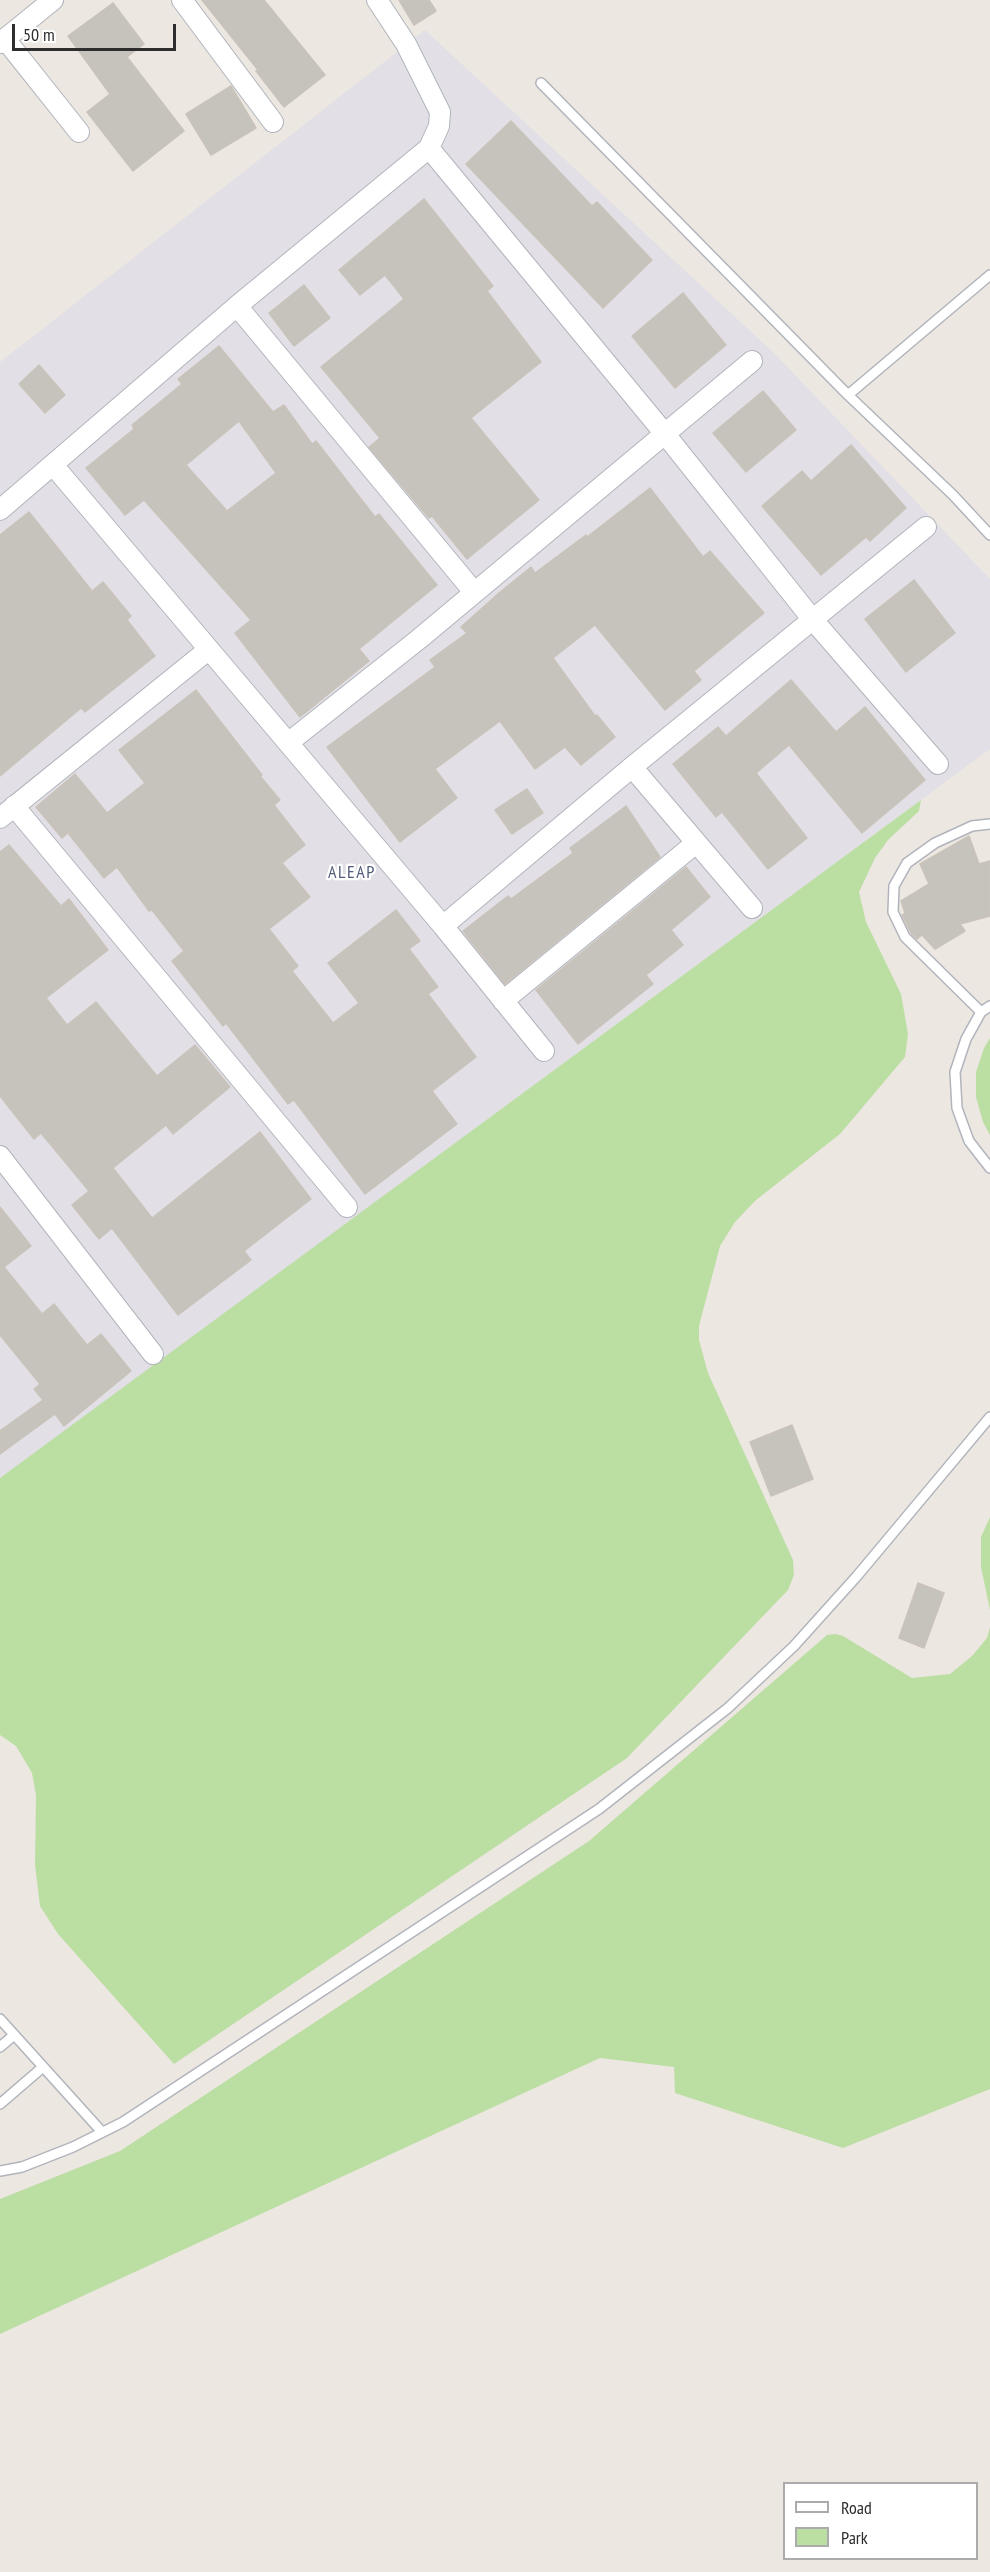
<!DOCTYPE html>
<style>
body{margin:0}
#map{position:relative;width:990px;height:2572px;overflow:hidden;background:#ede7e1;font-family:"PT Sans Narrow",sans-serif}
canvas{display:block}
.legend{position:absolute;left:783px;top:2482px;width:195px;height:78px;box-sizing:border-box;background:#fff;border:2px solid #ababab;margin:0;padding:8px 10px;list-style:none;font-size:18px;color:#2d2d2d}
.legend li{display:flex;align-items:center;gap:12px;height:30px}
.legend b{width:30px;border:2px solid #ababab}
.scale{position:absolute;left:12px;top:24px;width:164px;height:27px;box-sizing:border-box;border:3px solid #2d2d2d;border-top:0;padding-left:8px;font-size:18px;line-height:21px;white-space:nowrap;color:#2d2d2d;-webkit-text-stroke:4px #fff;paint-order:stroke}
</style>
<div id="map">
<canvas width="990" height="2572"></canvas>
<ul class="legend">
<li><b style="height:8px;background:#fff"></b>Road</li>
<li><b style="height:16px;background:#bbdea3"></b>Park</li>
</ul>
<div class="scale">50 m</div>
</div>
<script>
const ctx = document.querySelector('canvas').getContext('2d');
ctx.lineJoin = 'round';
function fillPath(path, color) { ctx.fillStyle = color; ctx.fill(path, 'evenodd'); }
const shape = rows => new Path2D(rows.map(r => 'M' + r).join(''));
function trace(path, color, width, dash) { ctx.strokeStyle = color; ctx.lineWidth = width; ctx.lineCap = dash ? 'butt' : 'round'; ctx.setLineDash(dash || []); ctx.stroke(path); }
function write(font, color, halo, rows, align = 'center') {
  ctx.font = font + ' "PT Sans Narrow",sans-serif'; ctx.lineWidth = 4.5; ctx.setLineDash([]); ctx.textBaseline = 'middle'; ctx.strokeStyle = halo; ctx.fillStyle = color; for (const [text, x, y, turn = 0] of rows) {
    ctx.save(); ctx.translate(x, y); ctx.rotate((+turn || 0) * Math.PI / 180); ctx.textAlign = isNaN(turn) ? turn : align; if (halo) ctx.strokeText(text, 0, 0); ctx.fillText(text, 0, 0); ctx.restore();
  }
}
fillPath(shape([
 [425,30,774,353,990,579,990,749,0,1479,0,362]
]), '#e2e0e6');
fillPath(shape([
 [921,800,919,811,888,840,875,858,859,892,866,922,901,994,908,1034,905,1057,840,1134,756,1200,735,1222,720,1246,699,1326,699,1340,708,1373,793,1560,794,1575,788,1590,627,1758,174,2064,58,1934,40,1906,35,1865,36,1795,32,1773,16,1746,0,1735,0,1478],
 [990,1038,990,1135,983,1122,976,1097,976,1072,984,1048],
 [990,1517,990,1610,981,1567,981,1537],
 [990,1627,990,2089,843,2148,675,2093,674,2067,600,2058,0,2334,0,2199,120,2151,589,1841,827,1635,835,1634,843,1636,912,1678,950,1674,972,1656,987,1638]
]), '#bbdea3');
const building = shape([
 [202,0,264,0,325,75,284,107,256,71,258,70,202,0],
 [399,0,429,0,436,11,414,25,399,0],
 [113,3,144,44,127,57,184,131,133,171,87,112,110,94,68,36,113,3],
 [231,86,256,128,211,155,186,114,231,86],
 [511,121,592,206,597,202,652,260,603,308,466,164,511,121],
 [424,199,493,286,487,291,541,362,471,418,539,500,467,559,432,516,429,518,369,447,380,438,321,367,404,299,385,275,360,295,339,270,424,199],
 [304,285,330,318,294,346,269,313,304,285],
 [683,293,726,345,675,388,632,336,683,293],
 [219,346,273,412,284,405,312,444,316,441,375,517,379,514,437,585,359,649,369,661,300,717,235,633,251,620,144,500,125,515,86,468,134,429,132,425,182,384,178,379,219,346],
 [239,421,276,473,227,511,186,465,239,421],
 [39,365,65,395,45,413,19,384,39,365],
 [763,391,796,430,746,472,713,433,763,391],
 [851,445,906,508,870,541,866,537,821,575,762,506,802,471,811,481,851,445],
 [650,488,703,557,710,551,764,613,694,671,701,680,665,710,595,625,553,658,595,716,597,715,615,737,581,765,565,747,535,769,500,721,435,769,457,798,400,842,327,747,435,667,430,660,467,633,461,627,499,593,531,567,535,573,586,535,587,537,650,488],
 [29,512,92,591,103,582,131,616,127,620,155,656,85,712,81,708,0,776,0,535,29,512],
 [914,580,955,633,906,672,865,619,914,580],
 [791,680,836,732,865,707,925,780,862,833,789,745,756,773,807,838,768,869,722,812,716,817,673,764,718,727,726,736,791,680],
 [196,690,262,775,260,776,280,800,274,805,305,845,282,863,310,897,269,929,298,966,292,971,333,1023,359,1003,328,963,396,910,420,941,409,949,438,987,428,994,476,1057,432,1091,457,1124,365,1194,294,1100,288,1104,226,1023,223,1026,172,961,184,951,152,910,149,911,117,867,104,878,68,833,62,838,36,807,75,774,107,813,145,783,119,750,196,690],
 [527,789,543,813,512,834,495,810,527,789],
 [626,806,660,857,505,984,463,931,508,896,511,899,573,853,570,848,626,806],
 [969,836,979,864,990,861,990,916,960,924,965,931,935,949,922,935,917,939,911,933,902,915,905,913,901,901,929,884,920,864,969,836],
 [9,845,61,906,69,899,108,950,46,998,67,1025,96,1002,157,1076,195,1045,230,1087,173,1134,166,1125,113,1168,152,1218,260,1132,311,1199,244,1251,251,1260,178,1315,112,1228,99,1239,72,1205,89,1191,41,1133,34,1139,0,1096,0,852,9,845],
 [686,867,710,897,671,930,683,945,646,975,653,984,578,1044,536,990,686,867],
 [0,1207,31,1246,4,1267,42,1314,54,1304,87,1345,101,1334,131,1371,64,1426,55,1414,0,1454,0,1431,43,1400,34,1389,40,1384,0,1335,0,1207],
 [792,1425,813,1479,771,1496,750,1442,792,1425],
 [918,1583,944,1593,924,1648,899,1638,918,1583]
]);
fillPath(building, '#c6c2bc');
trace(building, '#c9c3ba', 1.5);
const service = shape([
 [541,83,848,395],
 [990,275,848,395,953,495,990,535],
 [990,1006,981,1012,966,1039,955,1072,957,1108,969,1141,990,1168],
 [981,1012,905,937,893,912,894,886,907,863,935,843,972,826,990,824],
 [0,2019,102,2132],
 [0,2047,14,2035],
 [0,2104,43,2067],
 [0,2171,22,2167,73,2147,123,2122,599,1809,728,1708,794,1646,857,1576,990,1417]
]);
const minor = shape([
 [182,0,273,122],
 [5,39,79,132],
 [0,43,53,0],
 [429,148,665,434,813,620,938,764],
 [237,306,474,592],
 [53,465,443,926,544,1051],
 [0,510,237,306,429,148,439,126,440,112,406,44,377,0],
 [288,743,419,639,752,361],
 [632,767,752,908],
 [14,806,347,1207],
 [0,818,208,650],
 [443,926,632,767,926,527],
 [503,1001,696,843],
 [0,1156,153,1354]
]);
trace(service, '#b1b4bc', 12);
trace(minor, '#b1b4bc', 22);
trace(service, '#fff', 9);
trace(minor, '#fff', 20);
ctx.letterSpacing = '1.5px';
write('18px', '#515b7a', '#fff', [
 ["ALEAP",352,873]
]);
ctx.letterSpacing = '0px';
</script>
